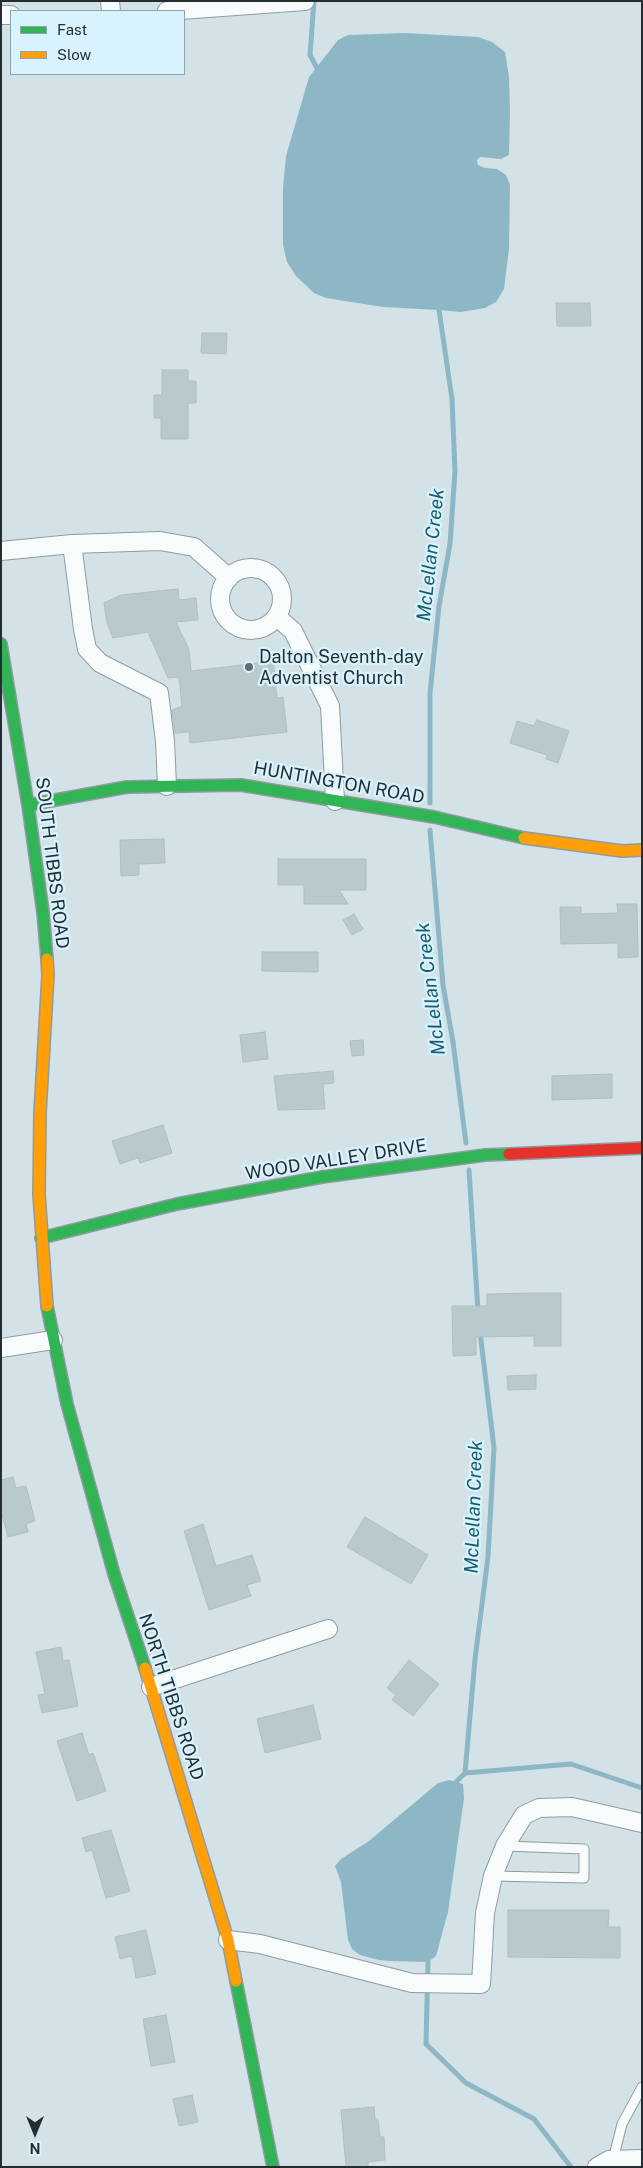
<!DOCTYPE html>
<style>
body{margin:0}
#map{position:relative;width:643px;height:2168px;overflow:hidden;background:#d3e2e7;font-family:"Public Sans",sans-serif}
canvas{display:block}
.frame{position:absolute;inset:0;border:2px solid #242e32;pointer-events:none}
.legend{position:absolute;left:10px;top:10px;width:175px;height:65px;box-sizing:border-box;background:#d8f3fd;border:1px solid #90a4ac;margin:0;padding:6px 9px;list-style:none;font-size:15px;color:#242e32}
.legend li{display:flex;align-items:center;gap:10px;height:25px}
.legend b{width:25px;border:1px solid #90a4ac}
.north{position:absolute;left:10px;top:2108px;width:50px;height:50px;-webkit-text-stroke:4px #d8f3fd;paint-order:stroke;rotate:180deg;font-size:14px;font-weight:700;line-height:20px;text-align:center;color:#242e32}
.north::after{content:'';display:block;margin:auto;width:18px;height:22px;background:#242e32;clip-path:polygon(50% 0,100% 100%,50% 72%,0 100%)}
</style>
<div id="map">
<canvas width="643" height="2168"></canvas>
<div class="frame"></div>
<ul class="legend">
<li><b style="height:6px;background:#30b455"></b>Fast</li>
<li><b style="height:6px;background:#ff9f0a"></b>Slow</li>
</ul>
<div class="north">N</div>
</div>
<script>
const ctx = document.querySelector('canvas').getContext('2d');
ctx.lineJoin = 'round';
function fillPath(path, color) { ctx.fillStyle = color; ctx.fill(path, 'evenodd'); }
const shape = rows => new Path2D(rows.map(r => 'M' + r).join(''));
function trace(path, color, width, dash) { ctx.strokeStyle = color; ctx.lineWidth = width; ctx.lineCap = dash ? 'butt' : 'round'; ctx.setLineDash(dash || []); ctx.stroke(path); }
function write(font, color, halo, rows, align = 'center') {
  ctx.font = font + ' "Public Sans",sans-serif'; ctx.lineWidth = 4.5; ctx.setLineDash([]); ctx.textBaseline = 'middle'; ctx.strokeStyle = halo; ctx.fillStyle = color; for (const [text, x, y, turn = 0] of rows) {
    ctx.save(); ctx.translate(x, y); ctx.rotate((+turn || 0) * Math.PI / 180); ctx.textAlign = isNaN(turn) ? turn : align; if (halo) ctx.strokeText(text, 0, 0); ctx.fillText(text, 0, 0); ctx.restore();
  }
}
fillPath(shape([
 [404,33,478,37,492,42,505,52,509,77,510,112,509,155,501,159,480,157,477,160,478,165,485,168,497,169,506,175,510,185,509,249,504,289,496,302,485,308,461,312,439,310,383,307,326,298,314,293,296,276,287,262,283,245,283,188,286,156,309,77,338,40,348,35],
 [449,1780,463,1784,464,1798,448,1912,436,1956,428,1962,389,1961,379,1960,360,1955,352,1949,348,1940,341,1882,335,1866,341,1859,369,1841,438,1783]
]), '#8eb7c5');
trace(shape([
 [314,1,310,55,317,68],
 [430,803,430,693,439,606,450,544,455,471,452,399,439,310],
 [430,830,443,985,453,1042,466,1143],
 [469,1170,478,1311],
 [465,1773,571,1764,642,1788],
 [456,1782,465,1773,475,1659,488,1557,494,1448,480,1332],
 [428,1962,426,2044,466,2083,534,2119,571,2167]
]), '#8eb7c5', 5);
const building = shape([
 [556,303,590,303,591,326,557,326,556,303],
 [202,333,227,333,226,354,201,353,202,333],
 [162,370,188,370,188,381,196,381,196,403,188,403,188,439,161,439,161,418,154,418,154,395,162,395,162,370],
 [178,589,179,600,196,598,198,620,176,622,189,650,191,671,259,663,258,656,273,659,277,698,283,697,287,732,190,743,189,732,175,733,172,710,182,706,179,677,168,678,148,632,113,638,107,623,104,603,121,595,178,589],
 [537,720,569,731,558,763,546,759,547,755,510,743,517,721,534,726,537,720],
 [164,839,165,863,139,864,139,875,121,876,120,840,164,839],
 [278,859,366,859,366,890,339,890,348,904,304,904,304,885,278,885,278,859],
 [617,904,637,904,638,957,618,958,618,943,561,944,560,907,581,907,581,914,618,913,617,904],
 [354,914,363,929,352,935,343,920,354,914],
 [262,952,318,952,318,972,262,971,262,952],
 [265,1032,268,1059,243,1062,240,1035,265,1032],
 [363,1040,364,1055,352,1056,350,1041,363,1040],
 [333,1071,334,1083,323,1084,325,1109,278,1110,274,1076,333,1071],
 [612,1074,612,1098,552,1100,552,1076,612,1074],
 [163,1125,172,1153,140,1163,138,1158,120,1164,112,1141,163,1125],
 [533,1293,561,1293,561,1346,534,1346,534,1336,476,1337,476,1355,453,1356,452,1306,487,1306,487,1294,533,1293],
 [536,1375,536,1389,508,1390,507,1376,536,1375],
 [13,1477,16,1488,26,1486,35,1521,26,1524,28,1532,8,1537,1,1511,1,1480,13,1477],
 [365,1517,428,1555,411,1584,347,1547,365,1517],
 [203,1524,216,1566,252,1555,261,1581,247,1585,251,1596,209,1610,184,1531,203,1524],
 [61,1647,63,1661,69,1660,78,1706,42,1713,38,1695,45,1694,36,1652,61,1647],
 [409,1660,439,1684,413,1716,392,1700,396,1695,387,1688,409,1660],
 [313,1705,321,1739,265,1753,257,1719,313,1705],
 [82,1733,89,1755,93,1753,106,1791,77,1801,57,1741,82,1733],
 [111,1830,130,1891,106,1898,92,1850,86,1852,82,1838,111,1830],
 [508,1910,609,1910,608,1927,620,1927,620,1958,508,1957,508,1910],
 [146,1930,156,1974,136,1978,132,1956,120,1959,115,1937,146,1930],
 [166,2015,175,2062,151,2066,143,2019,166,2015],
 [192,2095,198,2122,179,2126,173,2099,192,2095],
 [374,2107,375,2120,378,2120,380,2137,384,2137,385,2160,368,2162,368,2167,346,2167,341,2110,374,2107]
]);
fillPath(building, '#b9cacf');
trace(building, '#b1bdc0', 1);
const lane = shape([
 [493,1876,584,1878,584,1849,505,1846],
 [613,2160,622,2124,642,2087]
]);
const street = shape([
 [110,1,111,11],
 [167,11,305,1],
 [1,15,11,15],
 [72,544,83,629,87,649,100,663,159,693,165,741,167,786],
 [1,551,72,544,160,541,194,547,229,578],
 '220 599a31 31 0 1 1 62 0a31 31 0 1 1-62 0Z',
 [277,617,293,631,330,706,335,801],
 [1,1348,53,1340],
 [151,1687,328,1629],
 [228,1940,260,1944,412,1983,481,1984,485,1913,493,1876,505,1846,524,1815,539,1808,572,1807,642,1823],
 [597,2167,609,2160,642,2159]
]);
const fast = shape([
 [1,644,28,805,43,912,47,959],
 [28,805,127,787,241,785,434,817,524,838],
 [41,1238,177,1204,322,1177,485,1155,509,1154],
 [47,1306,67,1404,114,1574,145,1668],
 [236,1981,273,2167]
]);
const slow = shape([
 [524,838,622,851,642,850],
 [47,959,48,975,40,1113,39,1194,47,1306],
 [145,1668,228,1940,236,1981]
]);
const jam = shape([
 [509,1154,642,1148]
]);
trace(lane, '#909ba0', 11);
trace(street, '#909ba0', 20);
trace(fast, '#909ba0', 14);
trace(slow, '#909ba0', 14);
trace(jam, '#909ba0', 14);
trace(lane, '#f8fbfb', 9);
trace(street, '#f8fbfb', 18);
trace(fast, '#30b455', 11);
trace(slow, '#ff9f0a', 11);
trace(jam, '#e5322d', 11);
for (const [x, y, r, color] of [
 [249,667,5,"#616d71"]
]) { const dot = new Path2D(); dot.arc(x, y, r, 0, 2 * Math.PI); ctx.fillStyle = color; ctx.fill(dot); trace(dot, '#d8f3fd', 2); }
write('18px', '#242e32', '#d8f3fd', [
 ["Dalton Seventh-day",259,657],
 ["Adventist Church",259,678]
], 'left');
write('18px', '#242e32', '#d8f3fd', [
 ["HUNTINGTON ROAD",339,783,10],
 ["SOUTH TIBBS ROAD",52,863,83],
 ["WOOD VALLEY DRIVE",336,1160,-9],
 ["NORTH TIBBS ROAD",171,1697,72]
]);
write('italic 19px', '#165b6f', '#d8f3fd', [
 ["McLellan Creek",431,555,-84],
 ["McLellan Creek",431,989,-97],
 ["McLellan Creek",474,1507,-88]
]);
</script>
